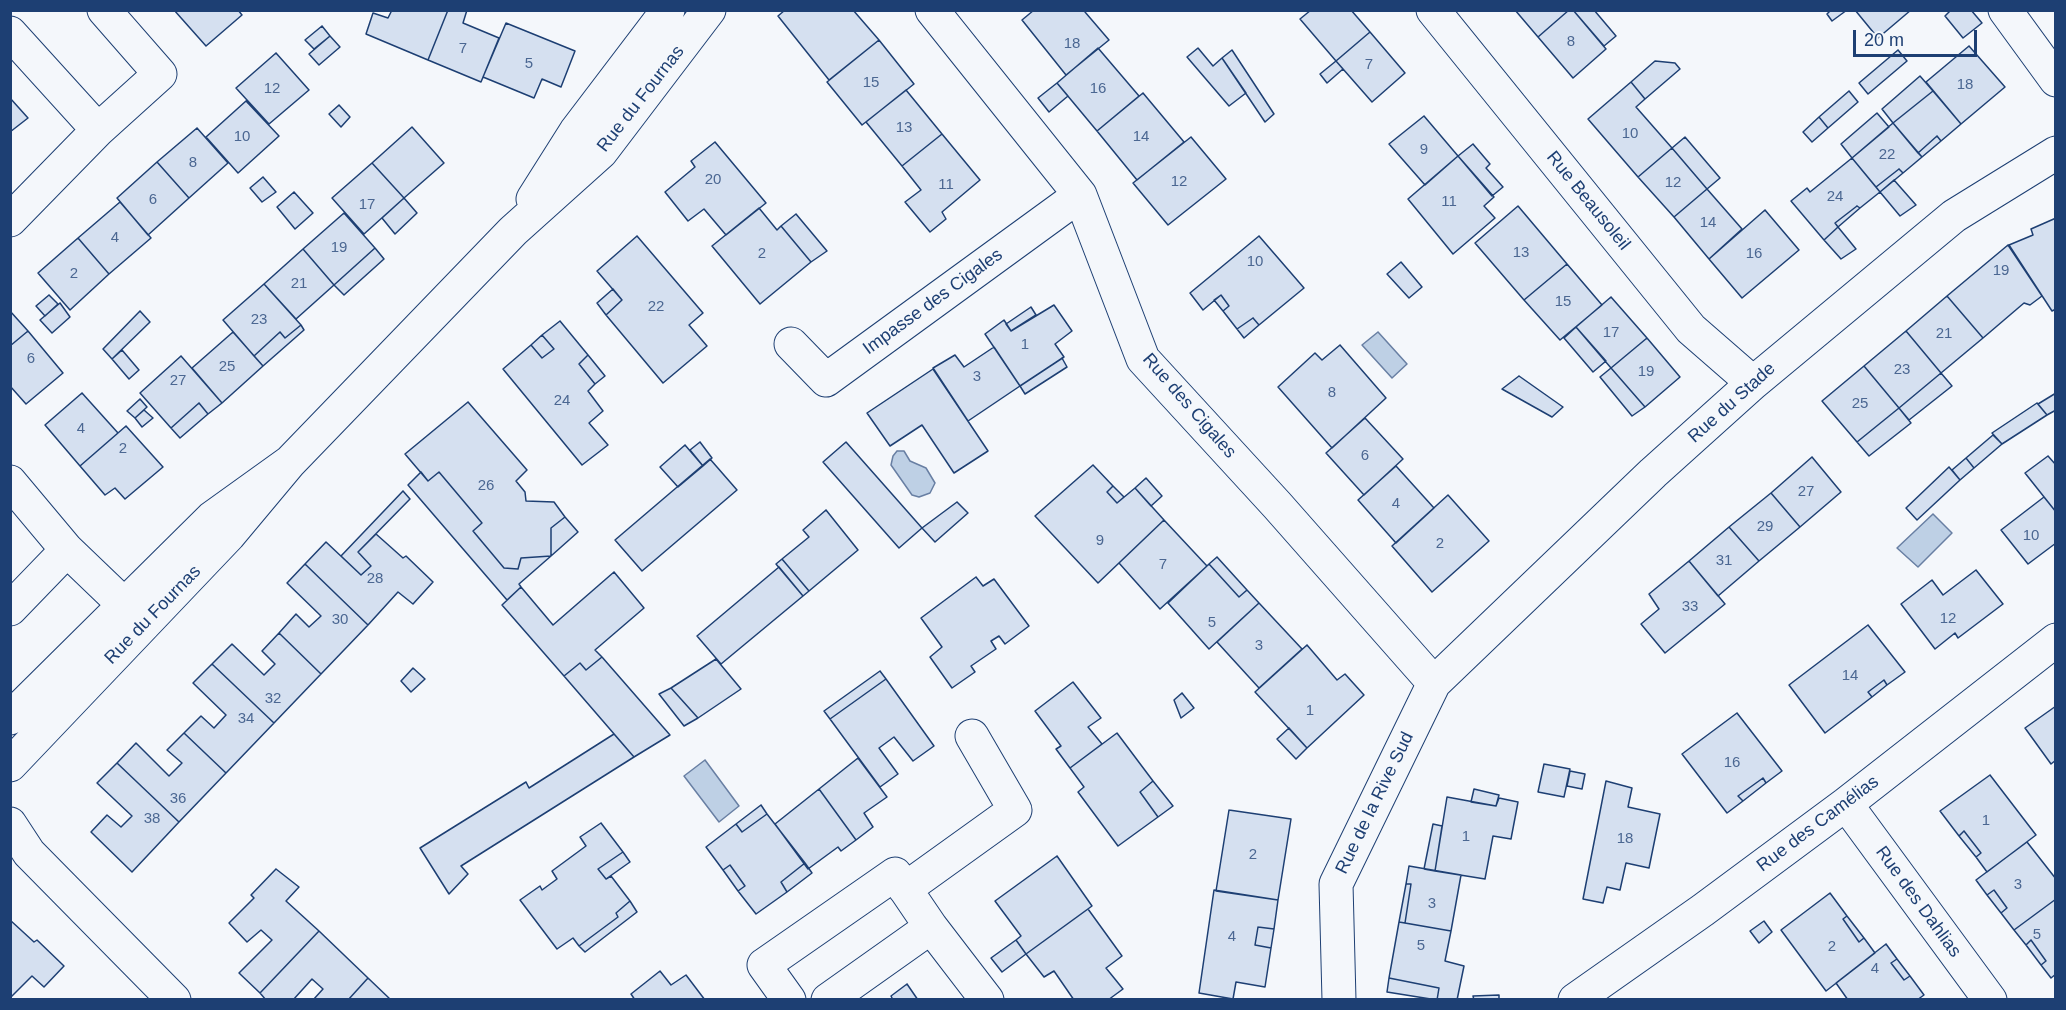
<!DOCTYPE html>
<meta charset="utf-8">
<style>
body{margin:0}
#map{position:relative;width:2066px;height:1010px;overflow:hidden;background:#f4f7fb;font-family:Helvetica,sans-serif}
canvas{display:block}
.frame{position:absolute;inset:0;border:12px solid #1d3f73;pointer-events:none}
.scale{position:absolute;left:1853px;top:30px;width:124px;height:27px;box-sizing:border-box;border:3px solid #1d3f73;border-top:0;padding-left:8px;font-size:18px;line-height:21px;white-space:nowrap;color:#1d3f73;-webkit-text-stroke:4px #f4f7fb;paint-order:stroke}
</style>
<div id="map">
<canvas width="2066" height="1010"></canvas>
<div class="frame"></div>
<div class="scale">20 m</div>
</div>
<script>
const ctx = document.querySelector('canvas').getContext('2d');
ctx.lineJoin = 'round';
function fillPath(path, color) { ctx.fillStyle = color; ctx.fill(path, 'evenodd'); }
const shape = rows => new Path2D(rows.map(r => 'M' + r).join(''));
function trace(path, color, width, dash) { ctx.strokeStyle = color; ctx.lineWidth = width; ctx.lineCap = dash ? 'butt' : 'round'; ctx.setLineDash(dash || []); ctx.stroke(path); }
function write(font, color, halo, rows, align = 'center') {
  ctx.font = font + ' Helvetica,sans-serif'; ctx.lineWidth = 4.5; ctx.setLineDash([]); ctx.textBaseline = 'middle'; ctx.strokeStyle = halo; ctx.fillStyle = color; for (const [text, x, y, turn = 0] of rows) {
    ctx.save(); ctx.translate(x, y); ctx.rotate((+turn || 0) * Math.PI / 180); ctx.textAlign = isNaN(turn) ? turn : align; if (halo) ctx.strokeText(text, 0, 0); ctx.fillText(text, 0, 0); ctx.restore();
  }
}
const water = shape([
 [1378,332,1407,364,1392,378,1362,345,1378,332],
 [897,451,904,451,910,461,926,468,935,483,930,493,919,497,912,495,891,465,893,456,897,451],
 [1933,514,1952,533,1918,567,1897,548,1933,514],
 [705,760,739,806,719,822,684,776,705,760]
]);
fillPath(water, '#bed0e5');
trace(water, '#687fa3', 1.5);
const building = shape([
 [174,10,238,10,242,15,206,46,174,10],
 [392,10,448,10,428,60,366,34,373,13,388,18,392,10],
 [448,10,467,10,463,23,499,38,481,82,428,60,448,10],
 [785,10,853,10,879,40,829,80,778,16,785,10],
 [1034,10,1087,10,1085,12,1109,40,1066,75,1022,20,1034,10],
 [1311,10,1351,10,1370,32,1336,61,1300,19,1311,10],
 [1515,10,1569,10,1538,37,1515,10],
 [1569,10,1573,10,1606,49,1573,78,1538,37,1569,10],
 [1573,10,1594,10,1616,36,1604,46,1573,10],
 [1831,10,1847,10,1832,21,1827,14,1831,10],
 [1855,10,1911,10,1878,38,1855,10],
 [1951,10,1971,10,1982,23,1963,38,1945,16,1951,10],
 [506,23,575,51,561,87,542,79,534,98,483,77,506,23],
 [322,26,330,36,314,49,305,40,322,26],
 [1370,32,1405,73,1372,102,1336,61,1370,32],
 [330,36,340,47,319,65,309,54,330,36],
 [879,40,914,84,862,125,827,82,879,40],
 [1969,46,2005,87,1961,124,1926,82,1969,46],
 [1098,48,1139,96,1097,131,1057,83,1098,48],
 [1198,48,1213,66,1222,58,1246,93,1229,106,1187,57,1198,48],
 [1232,50,1274,114,1265,122,1222,58,1232,50],
 [1898,50,1907,61,1868,94,1859,83,1898,50],
 [276,53,309,90,269,124,236,88,276,53],
 [1336,61,1343,69,1327,83,1320,74,1336,61],
 [1655,61,1675,63,1680,69,1645,99,1631,82,1655,61],
 [1920,76,1933,91,1893,123,1882,109,1920,76],
 [1631,82,1645,99,1636,107,1672,148,1638,177,1588,119,1631,82],
 [1057,83,1068,96,1049,112,1038,98,1057,83],
 [906,90,942,134,902,166,866,122,906,90],
 [1849,91,1858,102,1828,128,1819,117,1849,91],
 [1933,91,1961,124,1941,141,1937,136,1918,153,1893,123,1933,91],
 [1143,93,1184,142,1137,180,1097,131,1143,93],
 [10,98,28,118,10,132,10,98],
 [246,101,279,136,238,173,206,137,246,101],
 [339,105,350,117,341,127,329,114,339,105],
 [1877,113,1889,127,1852,158,1841,144,1877,113],
 [1424,116,1458,156,1425,185,1389,144,1424,116],
 [1819,117,1828,128,1812,142,1803,132,1819,117],
 [1893,123,1922,157,1903,173,1899,169,1876,187,1852,158,1893,123],
 [412,127,444,163,404,198,372,163,412,127],
 [197,128,228,163,189,198,157,162,197,128],
 [942,134,980,180,942,212,946,219,930,232,905,202,921,190,902,166,942,134],
 [1937,136,1941,141,1922,157,1918,153,1937,136],
 [1191,137,1226,179,1168,225,1133,183,1191,137],
 [1685,137,1720,178,1707,189,1672,148,1685,137],
 [715,142,766,203,726,235,704,209,688,221,665,192,695,167,691,161,715,142],
 [1473,144,1490,164,1486,168,1503,187,1492,196,1458,156,1473,144],
 [1672,148,1707,189,1674,217,1638,177,1672,148],
 [1458,156,1494,197,1484,206,1495,218,1453,254,1408,199,1458,156],
 [1852,158,1880,192,1860,208,1857,206,1835,223,1838,227,1824,240,1791,201,1807,188,1810,192,1852,158],
 [157,162,189,198,148,235,117,198,157,162],
 [372,163,404,198,364,234,332,198,372,163],
 [1899,169,1903,173,1880,192,1876,187,1899,169],
 [263,177,276,192,262,202,250,188,263,177],
 [1894,180,1916,205,1900,216,1880,192,1894,180],
 [1707,189,1742,229,1709,259,1674,217,1707,189],
 [294,192,313,213,295,229,277,207,294,192],
 [404,198,417,213,395,234,382,218,404,198],
 [120,202,151,238,109,274,78,238,120,202],
 [1518,206,1567,264,1524,300,1475,243,1518,206],
 [1857,206,1860,208,1838,227,1835,223,1857,206],
 [759,208,777,230,781,226,811,262,760,304,712,246,759,208],
 [1765,210,1799,250,1742,298,1709,259,1765,210],
 [344,213,375,248,334,285,303,249,344,213],
 [796,214,827,251,811,262,781,226,796,214],
 [2056,218,2056,309,2052,311,2009,245,2033,235,2031,229,2056,218],
 [1838,227,1856,249,1841,259,1824,240,1838,227],
 [637,236,703,313,689,325,707,346,663,383,606,315,622,300,597,271,637,236],
 [1259,236,1304,288,1259,325,1253,318,1237,329,1223,311,1229,306,1221,295,1203,310,1190,293,1259,236],
 [78,238,109,274,70,310,38,273,78,238],
 [2008,245,2042,296,2030,305,2024,303,1983,338,1947,296,2008,245],
 [375,248,384,259,344,295,334,285,375,248],
 [303,249,334,285,296,319,264,284,303,249],
 [1401,262,1422,287,1409,298,1387,274,1401,262],
 [1567,264,1602,305,1560,340,1524,300,1567,264],
 [264,284,301,325,285,338,280,332,254,356,223,320,264,284],
 [613,289,622,300,606,315,597,303,613,289],
 [49,295,58,304,45,316,36,306,49,295],
 [1221,295,1229,306,1223,311,1214,300,1221,295],
 [1947,296,1983,338,1941,373,1906,331,1947,296],
 [1611,297,1647,338,1611,368,1576,327,1611,297],
 [60,303,70,317,52,333,40,320,60,303],
 [1054,305,1072,331,1055,344,1064,357,1020,386,985,334,1004,320,1011,331,1054,305],
 [1031,307,1036,315,1011,331,1006,324,1031,307],
 [10,311,28,331,10,346,10,311],
 [140,311,150,322,112,359,103,349,140,311],
 [1253,318,1259,325,1244,338,1237,329,1253,318],
 [560,321,588,355,579,364,595,384,588,391,603,411,589,423,608,445,582,465,503,369,531,345,542,358,554,349,542,335,560,321],
 [301,325,304,330,263,366,254,356,280,332,285,338,301,325],
 [1576,327,1606,361,1593,372,1564,338,1576,327],
 [28,331,63,373,26,404,10,386,10,346,28,331],
 [1906,331,1941,373,1899,408,1864,366,1906,331],
 [233,332,263,366,222,403,192,368,233,332],
 [542,335,554,349,542,358,531,345,542,335],
 [1647,338,1680,377,1645,407,1611,368,1647,338],
 [1340,345,1386,398,1332,448,1278,387,1315,353,1322,360,1340,345],
 [994,347,1020,386,968,421,933,368,955,355,964,367,994,347],
 [122,350,139,370,129,379,112,359,122,350],
 [588,355,605,376,595,384,579,364,588,355],
 [181,356,222,403,208,414,199,403,171,428,140,393,181,356],
 [1062,358,1067,367,1025,394,1020,386,1062,358],
 [1864,366,1899,408,1857,442,1822,401,1864,366],
 [1611,368,1645,407,1632,416,1600,377,1611,368],
 [933,369,988,451,954,473,922,425,890,446,867,413,933,369],
 [1941,373,1952,386,1909,420,1899,408,1941,373],
 [1519,376,1563,407,1552,417,1502,389,1519,376],
 [82,393,118,433,80,466,45,425,82,393],
 [2056,393,2056,410,2047,415,2038,404,2056,393],
 [140,399,147,407,135,418,127,411,140,399],
 [468,402,527,470,516,481,525,492,526,501,554,502,565,517,551,528,551,556,521,558,518,569,504,568,473,531,482,523,439,472,428,481,405,454,468,402],
 [199,403,208,414,180,438,171,428,199,403],
 [2037,403,2047,415,2002,444,1992,433,2037,403],
 [1899,408,1911,423,1869,456,1857,442,1899,408],
 [144,410,153,418,142,427,135,418,144,410],
 [1365,418,1403,459,1364,495,1326,453,1365,418],
 [126,426,163,467,125,499,115,488,105,495,80,466,126,426],
 [1993,435,2002,444,1974,468,1966,458,1993,435],
 [700,442,712,458,703,466,690,450,700,442],
 [846,442,922,528,899,548,823,462,846,442],
 [685,445,703,466,678,487,660,467,685,445],
 [2048,456,2056,465,2056,512,2025,473,2048,456],
 [1812,457,1841,492,1800,527,1771,493,1812,457],
 [1966,458,1974,468,1960,480,1952,470,1966,458],
 [710,459,737,490,642,571,615,540,710,459],
 [1093,465,1113,486,1107,492,1117,503,1135,488,1164,520,1098,583,1035,516,1093,465],
 [1396,466,1434,508,1396,543,1358,500,1396,466],
 [1949,467,1960,480,1917,520,1906,508,1949,467],
 [421,472,428,481,439,472,482,523,473,531,504,568,518,569,521,558,551,556,519,584,521,587,507,600,408,485,421,472],
 [1146,478,1162,496,1151,506,1135,488,1146,478],
 [1113,486,1124,497,1117,503,1107,492,1113,486],
 [403,491,410,499,358,552,371,566,361,575,341,556,403,491],
 [1771,493,1800,527,1759,561,1729,527,1771,493],
 [1448,495,1489,541,1432,592,1392,546,1448,495],
 [2044,497,2056,512,2056,543,2028,564,2001,530,2044,497],
 [957,502,968,513,935,542,922,528,957,502],
 [826,510,858,550,809,591,782,559,809,537,803,530,826,510],
 [565,517,578,532,551,556,551,528,565,517],
 [1164,520,1207,566,1160,609,1119,563,1164,520],
 [1729,527,1759,561,1718,596,1689,561,1729,527],
 [376,534,403,558,406,556,433,582,413,604,398,592,368,625,305,564,326,542,361,575,371,566,358,552,376,534],
 [1217,557,1247,590,1239,597,1209,564,1217,557],
 [782,559,809,591,803,596,776,564,782,559],
 [1689,561,1725,604,1665,653,1641,624,1659,609,1649,594,1689,561],
 [305,564,368,625,321,674,279,633,296,614,309,627,321,616,287,583,305,564],
 [1209,564,1239,597,1247,590,1259,603,1209,649,1168,603,1209,564],
 [779,567,803,596,721,664,697,636,779,567],
 [1976,570,2003,604,1958,638,1955,633,1935,649,1901,604,1932,580,1943,595,1976,570],
 [614,572,644,608,595,650,602,657,586,670,580,663,564,676,502,605,521,587,553,625,614,572],
 [976,577,983,586,994,579,1029,626,1005,644,999,636,991,641,996,649,971,666,975,672,952,688,930,657,942,647,921,618,976,577],
 [1259,603,1302,649,1259,688,1217,642,1259,603],
 [1868,625,1905,672,1887,685,1884,680,1868,692,1872,697,1825,733,1789,685,1868,625],
 [279,633,321,674,274,723,212,664,232,644,264,675,275,664,262,651,279,633],
 [1307,645,1337,680,1345,674,1364,695,1307,748,1255,692,1307,645],
 [602,657,670,735,634,757,564,676,580,663,586,670,602,657],
 [716,659,741,689,698,718,671,688,716,659],
 [212,664,274,723,226,773,184,733,201,716,214,728,226,715,193,683,212,664],
 [413,668,425,679,411,692,401,681,413,668],
 [880,671,886,679,830,719,824,711,880,671],
 [886,679,934,746,913,761,894,737,879,748,898,774,880,787,830,719,886,679],
 [1884,680,1887,685,1872,697,1868,692,1884,680],
 [1073,682,1101,718,1088,727,1102,744,1070,768,1056,749,1061,746,1035,711,1073,682],
 [671,688,698,718,684,726,659,694,671,688],
 [1182,693,1194,708,1181,718,1174,700,1182,693],
 [2056,706,2056,760,2051,764,2025,728,2056,706],
 [1737,713,1782,771,1766,783,1763,778,1738,796,1743,801,1727,813,1682,754,1737,713],
 [1289,728,1307,748,1296,759,1277,739,1289,728],
 [184,733,226,773,179,822,117,763,136,743,169,776,182,763,167,750,184,733],
 [1117,733,1153,781,1140,792,1158,817,1118,846,1078,792,1084,787,1070,768,1117,733],
 [614,734,634,757,461,866,468,874,449,894,420,848,526,782,529,788,614,734],
 [858,758,887,797,864,813,873,827,856,840,819,789,858,758],
 [117,763,179,822,132,872,91,832,107,815,121,827,132,816,97,783,117,763],
 [1544,764,1570,769,1564,797,1538,792,1544,764],
 [1570,771,1585,774,1582,789,1567,786,1570,771],
 [1990,775,2036,835,1987,872,1976,857,1981,853,1964,831,1959,836,1940,811,1990,775],
 [1763,778,1766,783,1743,801,1738,796,1763,778],
 [1153,781,1173,806,1158,817,1140,792,1153,781],
 [1606,781,1632,788,1628,807,1660,814,1649,868,1626,863,1620,890,1607,887,1603,903,1583,899,1606,781],
 [819,789,856,840,841,851,838,847,808,869,775,824,819,789],
 [1474,789,1499,795,1496,806,1471,802,1474,789],
 [1447,797,1496,806,1499,798,1518,802,1511,839,1493,836,1485,879,1435,871,1447,797],
 [761,805,767,814,742,832,736,824,761,805],
 [1229,810,1291,819,1278,900,1216,891,1229,810],
 [767,814,805,863,781,882,787,892,756,914,738,891,745,886,730,865,723,870,706,847,736,824,742,832,767,814],
 [601,823,623,852,598,869,606,879,611,876,630,901,616,913,618,917,579,946,573,938,557,949,520,900,540,886,542,890,557,879,552,871,586,846,580,837,601,823],
 [1433,824,1442,826,1435,871,1424,869,1433,824],
 [1964,831,1981,853,1976,857,1959,836,1964,831],
 [2027,842,2056,879,2056,899,2014,930,2001,913,2007,908,1994,890,1987,895,1976,880,2027,842],
 [623,852,630,862,606,879,598,869,623,852],
 [1057,856,1092,906,1026,954,1016,940,1021,936,995,901,1057,856],
 [805,863,812,873,787,892,781,882,805,863],
 [730,865,745,886,738,891,723,870,730,865],
 [1409,866,1461,875,1451,931,1405,923,1411,884,1406,884,1409,866],
 [276,869,299,887,286,901,319,931,260,993,239,973,272,940,261,930,247,942,229,923,254,898,251,895,276,869],
 [1406,884,1411,884,1405,923,1399,922,1406,884],
 [1214,890,1278,900,1274,929,1258,927,1255,945,1271,948,1265,987,1236,982,1233,999,1199,993,1214,890],
 [1994,890,2007,908,2001,913,1987,895,1994,890],
 [1830,893,1847,916,1843,919,1859,942,1864,938,1875,953,1826,991,1781,930,1830,893],
 [2056,899,2056,974,2051,978,2041,965,2046,961,2031,940,2026,945,2014,930,2056,899],
 [630,901,637,912,585,952,579,946,618,917,616,913,630,901],
 [1088,909,1122,956,1106,968,1123,989,1108,1000,1074,1000,1054,971,1044,977,1026,954,1088,909],
 [1847,916,1864,938,1859,942,1843,919,1847,916],
 [10,920,34,942,37,940,64,966,44,987,32,976,10,998,10,920],
 [1764,921,1772,932,1759,943,1750,931,1764,921],
 [1399,922,1451,931,1445,961,1464,966,1457,1000,1437,1000,1439,988,1389,978,1399,922],
 [1258,927,1274,929,1271,948,1255,945,1258,927],
 [319,931,368,978,348,1000,313,1000,323,989,312,979,293,1000,266,1000,260,993,319,931],
 [1016,940,1026,954,1002,972,991,958,1016,940],
 [2031,940,2046,961,2041,965,2026,945,2031,940],
 [1886,944,1897,959,1891,963,1904,980,1910,976,1924,995,1917,1000,1848,1000,1836,983,1886,944],
 [1897,959,1910,976,1904,980,1891,963,1897,959],
 [660,971,671,985,686,975,705,1000,635,1000,631,994,660,971],
 [368,978,391,1000,348,1000,368,978],
 [1389,978,1439,988,1437,1000,1387,992,1389,978],
 [907,984,918,1000,893,1000,891,996,907,984],
 [1499,995,1499,1000,1474,1000,1473,996,1499,995]
]);
fillPath(building, '#d5e0f0');
trace(building, '#1d3f73', 1.5);
const minor = shape([
 [932,10,1080,195,1143,359,1277,505,1434,683],
 [1433,10,1691,329,1753,383],
 [2005,10,2056,80],
 [10,33,98,130],
 [533,199,576,131,668,10],
 [10,220,98,130,160,74,104,10],
 [791,344,826,380,1080,195],
 [290,462,513,231,601,152,709,10],
 [10,482,67,550,140,620],
 [10,609,67,550],
 [10,718,212,518,290,462,229,535,10,765],
 [1846,804,1990,1000],
 [10,824,29,853,174,1000],
 [905,889,1015,810,972,736],
 [931,927,987,1000],
 [789,1000,764,965,895,874,931,927,828,1000],
 [1339,1000,1336,884,1434,683,1653,473,1753,383,1954,216,2056,153],
 [1575,1000,1703,910,1846,804,2056,640]
]);
trace(minor, '#1d3f73', 35);
trace(minor, '#f4f7fb', 33);
write('15px', '#4b6792', null, [
 ["8",1571,42],
 ["18",1072,44],
 ["7",463,49],
 ["5",529,64],
 ["7",1369,65],
 ["15",871,83],
 ["18",1965,85],
 ["12",272,89],
 ["16",1098,89],
 ["13",904,128],
 ["10",1630,134],
 ["10",242,137],
 ["14",1141,137],
 ["9",1424,150],
 ["22",1887,155],
 ["8",193,163],
 ["20",713,180],
 ["12",1179,182],
 ["12",1673,183],
 ["11",946,185],
 ["24",1835,197],
 ["6",153,200],
 ["11",1449,202],
 ["17",367,205],
 ["14",1708,223],
 ["4",115,238],
 ["19",339,248],
 ["13",1521,253],
 ["2",762,254],
 ["16",1754,254],
 ["10",1255,262],
 ["19",2001,271],
 ["2",74,274],
 ["21",299,284],
 ["15",1563,302],
 ["22",656,307],
 ["23",259,320],
 ["17",1611,333],
 ["21",1944,334],
 ["1",1025,345],
 ["6",31,359],
 ["25",227,367],
 ["23",1902,370],
 ["19",1646,372],
 ["3",977,377],
 ["27",178,381],
 ["8",1332,393],
 ["24",562,401],
 ["25",1860,404],
 ["4",81,429],
 ["2",123,449],
 ["6",1365,456],
 ["26",486,486],
 ["27",1806,492],
 ["4",1396,504],
 ["29",1765,527],
 ["10",2031,536],
 ["9",1100,541],
 ["2",1440,544],
 ["31",1724,561],
 ["7",1163,565],
 ["28",375,579],
 ["33",1690,607],
 ["12",1948,619],
 ["30",340,620],
 ["5",1212,623],
 ["3",1259,646],
 ["14",1850,676],
 ["32",273,699],
 ["1",1310,711],
 ["34",246,719],
 ["16",1732,763],
 ["36",178,799],
 ["38",152,819],
 ["1",1986,821],
 ["1",1466,837],
 ["18",1625,839],
 ["2",1253,855],
 ["3",2018,885],
 ["3",1432,904],
 ["5",2037,935],
 ["4",1232,937],
 ["5",1421,946],
 ["2",1832,947],
 ["4",1875,969]
]);
write('18px', '#1d3f73', '#f4f7fb', [
 ["Rue du Fournas",641,99,-52],
 ["Rue Beausoleil",1588,201,51],
 ["Impasse des Cigales",933,302,-36],
 ["Rue du Stade",1732,403,-42],
 ["Rue des Cigales",1189,406,49],
 ["Rue du Fournas",153,615,-46],
 ["Rue de la Rive Sud",1375,803,-64],
 ["Rue des Camélias",1818,824,-37],
 ["Rue des Dahlias",1918,902,54]
]);
</script>
